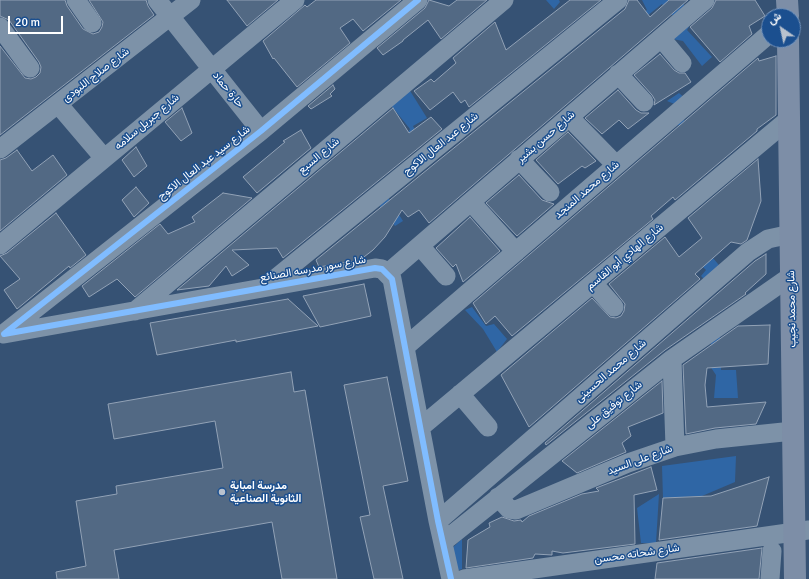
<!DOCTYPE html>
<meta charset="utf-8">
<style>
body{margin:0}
#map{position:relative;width:809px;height:579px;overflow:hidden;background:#365274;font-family:Signika,Vazirmatn,sans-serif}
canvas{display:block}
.north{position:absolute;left:761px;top:8px;width:40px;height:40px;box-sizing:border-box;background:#1b4f8f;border:1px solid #7695bc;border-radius:50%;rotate:326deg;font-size:11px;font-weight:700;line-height:16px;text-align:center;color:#fff}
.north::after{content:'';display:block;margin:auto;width:14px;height:18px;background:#b9c2ce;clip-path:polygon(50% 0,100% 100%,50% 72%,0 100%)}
.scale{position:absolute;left:8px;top:16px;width:55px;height:18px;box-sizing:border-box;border:2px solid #fff;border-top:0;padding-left:5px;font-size:12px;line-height:14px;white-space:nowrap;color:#fff;-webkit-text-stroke:3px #1b4f8f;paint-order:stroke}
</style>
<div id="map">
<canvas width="809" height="579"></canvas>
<div class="north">ش</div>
<div class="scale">20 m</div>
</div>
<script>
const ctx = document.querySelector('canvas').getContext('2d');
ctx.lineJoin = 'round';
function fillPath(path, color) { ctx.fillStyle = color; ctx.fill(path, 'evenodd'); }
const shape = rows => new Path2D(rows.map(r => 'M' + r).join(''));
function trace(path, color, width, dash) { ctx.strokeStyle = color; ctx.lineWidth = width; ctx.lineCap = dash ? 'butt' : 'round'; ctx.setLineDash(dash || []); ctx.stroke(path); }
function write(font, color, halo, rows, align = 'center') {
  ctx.font = font + ' Signika,Vazirmatn,sans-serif'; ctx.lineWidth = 3; ctx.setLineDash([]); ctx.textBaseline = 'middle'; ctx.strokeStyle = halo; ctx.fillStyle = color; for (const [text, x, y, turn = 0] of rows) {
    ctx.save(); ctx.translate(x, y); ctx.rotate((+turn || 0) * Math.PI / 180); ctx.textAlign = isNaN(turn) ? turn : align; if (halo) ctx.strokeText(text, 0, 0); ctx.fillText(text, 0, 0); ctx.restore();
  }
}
fillPath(shape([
 [546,0,559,0,560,2,554,9],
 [642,0,682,0,686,10,676,19,662,4,627,32,627,26,647,10],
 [694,18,687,30,712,57,702,66,683,41,667,38],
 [407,86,427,118,413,126,418,136,406,136,410,129,389,103],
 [679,93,687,100,683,119,696,134,691,138,679,125,668,127,677,105,667,101],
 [386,194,403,221,395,226,378,204],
 [708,252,723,270,706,281,701,276,706,270,697,261],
 [472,307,486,326,494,324,507,339,497,352,483,329,465,310],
 [720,333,721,370,736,370,738,398,714,398,716,375,710,366,711,336],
 [736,456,735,482,702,496,663,498,662,466],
 [659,494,656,543,641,543,637,508],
 [462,539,462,569,453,572,451,549]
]), '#2f66a5');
const building = shape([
 [0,0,65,0,67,6,83,29,93,34,99,32,102,27,103,22,89,0,146,0,148,6,154,15,0,135,0,46,25,78,31,79,36,77,40,73,41,67,39,62,9,20,0,16,0,0],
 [227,0,278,0,247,26,227,0],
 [316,0,401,0,363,31,353,19,340,28,350,43,297,87,274,58,273,59,263,41,305,5,307,7,316,0],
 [429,0,449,6,457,0,487,0,441,39,428,20,403,40,403,41,383,55,377,48,425,8,429,0],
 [570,0,601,0,469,107,465,100,461,103,453,92,430,110,414,91,431,79,434,82,456,63,453,58,495,22,506,50,570,0],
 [629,0,637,0,650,17,669,0,688,0,429,223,419,210,408,217,402,210,385,237,373,250,360,260,319,267,316,260,625,9,629,0],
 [716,0,755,0,765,16,749,26,752,34,720,62,690,27,712,8,716,0],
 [660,54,674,70,679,73,685,73,691,82,654,105,655,100,652,95,634,75,660,54],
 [776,56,776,115,757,129,757,131,675,200,673,197,651,216,653,219,512,336,495,316,486,324,473,303,758,58,759,61,776,56],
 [333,85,335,89,330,94,332,96,311,109,308,106,333,85],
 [618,90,636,110,641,113,649,113,628,129,619,120,602,134,585,118,618,90],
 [182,108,192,133,181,141,165,122,182,108],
 [393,108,409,133,431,117,442,129,283,258,277,248,232,250,249,265,232,276,226,266,209,286,177,290,393,108],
 [301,130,311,148,257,193,243,177,285,142,283,141,301,130],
 [568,132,596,161,585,168,582,166,558,184,536,160,568,132],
 [136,147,147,166,134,177,122,160,136,147],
 [17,150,32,171,53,155,67,175,0,231,0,160,6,158,17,150],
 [758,159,761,201,747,240,741,244,731,242,695,274,700,279,529,427,501,375,592,298,610,317,616,318,621,316,624,311,625,304,609,284,665,237,679,257,702,238,688,218,758,159],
 [519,175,542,200,554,204,517,236,486,203,519,175],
 [136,187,149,203,134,217,122,200,136,187],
 [223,193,252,198,135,297,117,279,89,297,82,286,160,224,168,234,195,222,192,217,223,193],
 [56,213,86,255,70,268,69,266,17,309,4,290,20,279,0,256,7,253,56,213],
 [470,217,500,251,463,282,456,264,453,267,436,248,470,217],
 [766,254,766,274,745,293,746,294,665,350,546,445,545,443,755,261,766,254],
 [364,284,371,316,320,327,303,296,364,284],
 [288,299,318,326,236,342,236,340,157,355,150,323,288,299],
 [770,325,768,364,707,368,705,385,707,407,766,402,756,424,715,428,686,434,683,365,738,326,770,325],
 [291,372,294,392,305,390,337,579,282,579,272,522,114,550,119,579,57,579,56,572,86,566,76,501,117,494,116,486,223,468,215,421,114,439,108,404,291,372],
 [387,377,408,481,383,486,403,579,374,579,360,517,370,515,344,385,387,377],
 [662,381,663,413,628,427,631,436,622,443,626,452,577,473,562,461,662,381],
 [651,467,657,490,634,495,635,544,563,553,552,551,552,555,535,554,533,558,466,568,468,540,490,527,489,523,502,517,514,521,521,520,522,522,529,516,582,494,599,491,596,488,651,467],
 [769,477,757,526,659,540,663,498,711,496,769,477],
 [762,548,759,579,655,579,657,563,762,548]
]);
fillPath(building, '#526984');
trace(building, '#92a2b6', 1);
trace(shape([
 [76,0,92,23],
 [157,0,261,131],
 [0,27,30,68],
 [661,38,682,63],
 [618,74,644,102],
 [58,104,104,158],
 [569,117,616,165],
 [0,149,191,0],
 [519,159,550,192],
 [471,202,516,252],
 [0,245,295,0],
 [420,246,446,276],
 [388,273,705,0],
 [593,283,614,307],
 [265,287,618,0],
 [135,311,504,0],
 [6,332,261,131,418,0],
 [4,334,375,268,382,269,392,279,438,521,451,579],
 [405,347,769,34],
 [672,359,675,447],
 [460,394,488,427],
 [421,427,789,119],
 [498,497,509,509,516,510,628,463,675,447,716,439,793,431],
 [438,521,748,252,768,239,791,234],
 [443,542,672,359,791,276],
 [464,579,809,530],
 [770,579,772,551]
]), '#7d92a8', 19);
trace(shape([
 [787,0,788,16],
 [788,40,795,579]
]), '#7d8ea7', 22);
trace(shape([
 [5,333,261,131,418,0],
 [4,334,375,268,382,269,392,279,438,521,451,579]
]), '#80bcff', 6);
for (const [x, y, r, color] of [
 [222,492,4,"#b9c2ce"]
]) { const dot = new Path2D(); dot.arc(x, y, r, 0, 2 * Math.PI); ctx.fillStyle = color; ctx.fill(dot); trace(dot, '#1b4f8f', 1.5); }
write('11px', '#fff', '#1b4f8f', [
 ["شارع صلاح اللبودى",96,75,-38],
 ["حارة حماد",228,90,51],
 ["شارع جبريل سلامه",147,122,-40],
 ["شارع حسن بشير",546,137,-41],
 ["شارع عبد العال الاكوح",441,144,-39],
 ["شارع السبع",319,156,-40],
 ["شارع سيد عبد العال الاكوح",204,163,-38],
 ["شارع محمد المنجد",587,190,-41],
 ["شارع الهادي أبو القاسم",625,257,-40],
 ["شارع سور مدرسه الصنائع",313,269,-10],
 ["شارع محمد نجيب",792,309,-91],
 ["شارع محمد الحسينى",611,371,-41],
 ["شارع توفيق على",614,405,-39],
 ["شارع على السيد",640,460,-20],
 ["شارع شحاته محسن",637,554,-8]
]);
write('bold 11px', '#fff', '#1b4f8f', [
 ["مدرسة امبابة",230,486],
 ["الثانوية الصناعية",230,499]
], 'left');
</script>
